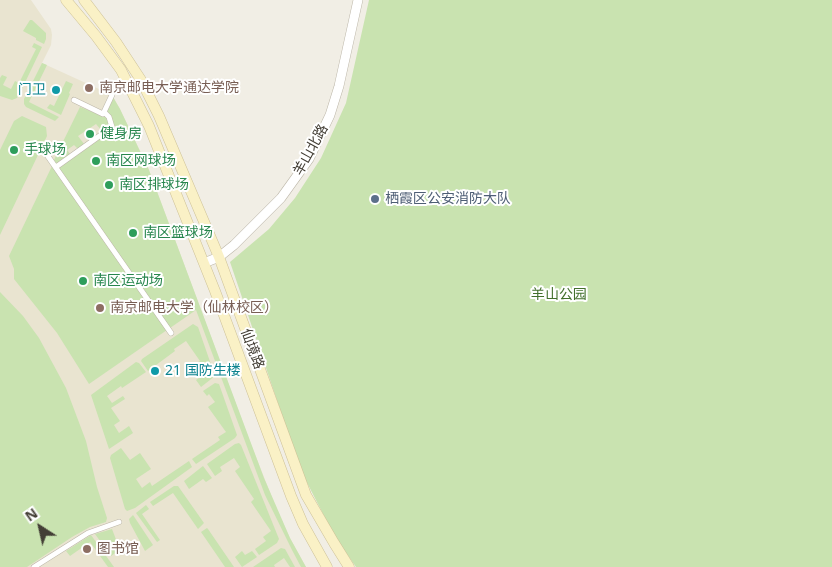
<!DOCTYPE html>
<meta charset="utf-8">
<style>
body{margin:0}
#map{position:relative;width:832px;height:567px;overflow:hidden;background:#f1eee5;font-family:"Noto Sans",sans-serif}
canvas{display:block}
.north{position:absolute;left:15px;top:502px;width:50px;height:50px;-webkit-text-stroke:4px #fff;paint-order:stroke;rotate:325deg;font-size:14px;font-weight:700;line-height:20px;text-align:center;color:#433e35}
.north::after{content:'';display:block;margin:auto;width:18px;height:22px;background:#433e35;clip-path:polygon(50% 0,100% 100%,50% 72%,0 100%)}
</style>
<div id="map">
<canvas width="832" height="567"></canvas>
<div class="north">N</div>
</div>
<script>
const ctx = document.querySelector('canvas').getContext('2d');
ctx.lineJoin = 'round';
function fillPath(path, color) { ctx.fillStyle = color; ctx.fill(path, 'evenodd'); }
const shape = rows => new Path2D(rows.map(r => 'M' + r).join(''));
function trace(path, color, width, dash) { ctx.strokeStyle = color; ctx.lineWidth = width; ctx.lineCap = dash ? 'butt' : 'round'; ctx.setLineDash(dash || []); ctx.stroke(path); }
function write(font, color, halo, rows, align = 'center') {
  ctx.font = font + ' "Noto Sans","Noto Sans SC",sans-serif'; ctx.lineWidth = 4; ctx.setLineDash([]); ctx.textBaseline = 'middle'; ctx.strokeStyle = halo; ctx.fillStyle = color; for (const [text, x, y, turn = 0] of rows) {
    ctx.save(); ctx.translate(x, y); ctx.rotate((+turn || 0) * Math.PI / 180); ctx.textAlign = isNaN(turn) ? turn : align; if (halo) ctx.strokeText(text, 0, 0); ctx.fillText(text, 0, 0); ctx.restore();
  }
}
fillPath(shape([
 [0,0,31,0,51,29,52,35,51,45,42,63,112,95,120,109,149,170,249,439,275,505,290,538,306,567,0,567]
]), '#e9e4d0');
fillPath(shape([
 [369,0,832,0,832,567,356,567,335,537,301,471,230,262,269,229,295,198,321,158,346,103],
 [30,20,32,20,46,33,46,39,44,44,36,40,36,38,23,31],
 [34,43,42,47,20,93,17,98,12,100,0,96,0,78,2,75,7,77,3,85,11,89,15,81,19,83,36,49,32,47],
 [42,63,47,65,29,102,59,117,55,121,26,107,24,104,24,99],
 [66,81,73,84,69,93,70,94,61,115,47,108,50,104,54,106],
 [113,97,120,109,149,170,264,478,290,538,306,567,301,567,292,550,265,495,196,310,170,328,59,168,114,129,110,116,106,112],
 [80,107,103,116,104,115,108,119,110,126,102,131,96,124,78,136,84,144,78,149,74,145,67,150,70,154,56,164,54,160],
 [22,116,46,127,47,136,0,235,0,150,14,121],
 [52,166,167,330,89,384,57,333,14,279,14,269,9,256],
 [0,292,23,316,39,338,66,388,86,441,97,487,107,518,106,522,90,527,72,537,27,567,0,567],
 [193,324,198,327,215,376,201,387,196,380,202,376,194,365,200,361,186,341,174,349,175,351,148,371,141,361,142,359],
 [136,362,139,363,146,372,122,388,121,386,107,396,112,403,123,396,125,399,111,408,120,421,114,425,119,433,129,426,133,433,109,449,91,395],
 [215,383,219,384,237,435,235,438,196,464,192,459,220,440,218,437,226,432,208,407,215,402,209,394,207,396,203,391],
 [239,443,241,445,279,539,277,543,259,555,255,549,266,541,263,537,271,531,251,502,254,499,235,471,240,467,234,458,220,467,222,471,215,476,207,464,235,444],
 [121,448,130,460,140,453,151,469,136,479,142,488,150,482,152,486,189,461,192,467,135,508,127,511,125,509,110,458,111,455],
 [203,466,212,478,206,482,203,479,189,489,184,481],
 [174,486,178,486,204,523,198,529,173,493,153,506,150,502],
 [146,505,149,509,142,514,160,540,157,542,136,513],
 [133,515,153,545,145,551,130,523,129,519],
 [207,528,208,529,234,567,225,567,201,532],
 [112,529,120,550,111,556,95,534],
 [91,535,114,567,108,567,90,542,70,556,66,551],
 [281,548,285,549,295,567,290,567,284,558,274,565,275,567,253,567],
 [242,551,245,555,252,551,257,557,242,567,235,557]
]), '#c9e3b0');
const pedestrian = shape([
 [74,100,103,114,104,112],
 [47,155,171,333],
 [56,167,112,127,109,117,104,112,112,95],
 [34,567,88,533,119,522]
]);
const tertiary = shape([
 [204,263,219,257,234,245,281,198,309,159,330,115,339,86,358,0]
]);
const secondary = shape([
 [66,0,96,36,121,70,149,126,215,291,291,496,303,524,327,567],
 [84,0,116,42,141,80,159,116,219,257,306,495,334,543,349,567]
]);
trace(pedestrian, '#bcb6a8', 6);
trace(tertiary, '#bcb6a8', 10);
trace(secondary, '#cec297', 11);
trace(pedestrian, '#fff', 5);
trace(tertiary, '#fff', 9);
trace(secondary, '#faf1c6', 10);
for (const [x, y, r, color] of [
 [89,88,5,"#8d6e63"],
 [56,90,5,"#0f9aa8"],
 [90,134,5,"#2e9e5b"],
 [14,150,5,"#2e9e5b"],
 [96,161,5,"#2e9e5b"],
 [109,185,5,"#2e9e5b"],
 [375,199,5,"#5c6f8a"],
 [133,233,5,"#2e9e5b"],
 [83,281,5,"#2e9e5b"],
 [100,308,5,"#8d6e63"],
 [155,371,5,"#0f9aa8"],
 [87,549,5,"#8d6e63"]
]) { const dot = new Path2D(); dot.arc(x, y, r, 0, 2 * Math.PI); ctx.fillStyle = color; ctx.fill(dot); trace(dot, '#fff', 2); }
write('14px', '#785e54', '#fff', [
 ["南京邮电大学通达学院",99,88],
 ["南京邮电大学（仙林校区）",110,308],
 ["图书馆",97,549]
], 'left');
write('14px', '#0d838f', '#fff', [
 ["门卫",46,90],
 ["21 国防生楼",165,371,"left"]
], 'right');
write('14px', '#27864d', '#fff', [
 ["健身房",100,134],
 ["手球场",24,150],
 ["南区网球场",106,161],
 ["南区排球场",119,185],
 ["南区篮球场",143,233],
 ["南区运动场",93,281]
], 'left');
write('14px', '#433e35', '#fff', [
 ["羊山北路",311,150,-61],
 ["仙境路",252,349,70]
]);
write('14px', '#4e5e75', '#fff', [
 ["栖霞区公安消防大队",385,199]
], 'left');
write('14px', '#43702d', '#fff', [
 ["羊山公园",559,295]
]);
</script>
